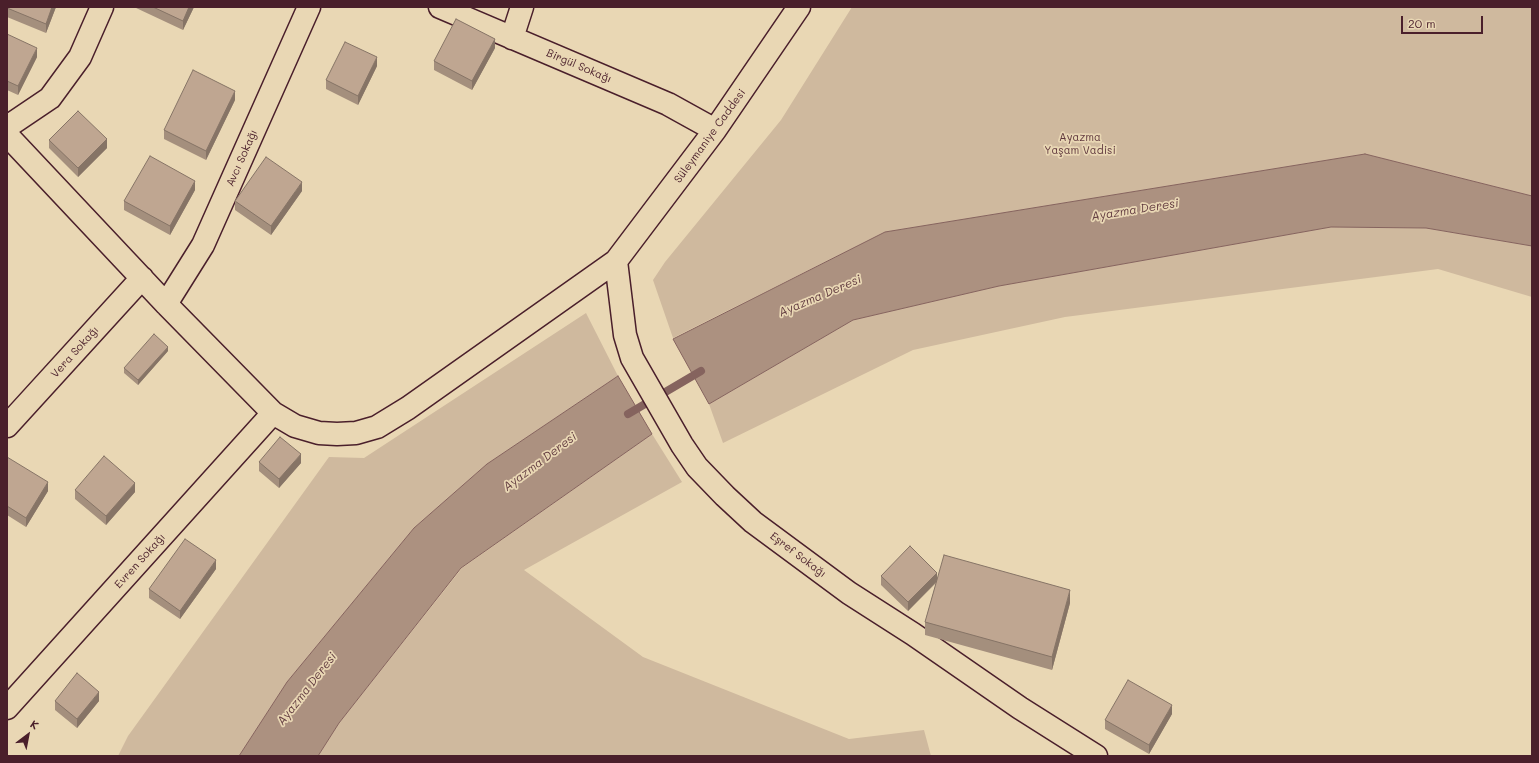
<!DOCTYPE html>
<meta charset="utf-8">
<style>
body{margin:0}
#map{position:relative;width:1539px;height:763px;overflow:hidden;background:#e9d7b4;font-family:Mali,sans-serif}
canvas{display:block}
.frame{position:absolute;inset:0;border:8px solid #4a1f2b;pointer-events:none}
.north{position:absolute;left:8px;top:715px;width:40px;height:40px;-webkit-text-stroke:3px #e9d7b4;paint-order:stroke;rotate:32deg;font-size:11px;font-weight:700;line-height:16px;text-align:center;color:#4a1f2b}
.north::after{content:'';display:block;margin:auto;width:14px;height:18px;background:#4a1f2b;clip-path:polygon(50% 0,100% 100%,50% 72%,0 100%)}
.scale{position:absolute;left:1401px;top:16px;width:82px;height:18px;box-sizing:border-box;border:2px solid #4a1f2b;border-top:0;padding-left:5px;font-size:12px;line-height:14px;white-space:nowrap;color:#4a1f2b;-webkit-text-stroke:3px #e9d7b4;paint-order:stroke}
</style>
<div id="map">
<canvas width="1539" height="763"></canvas>
<div class="frame"></div>
<div class="north">K</div>
<div class="scale">20 m</div>
</div>
<script>
const ctx = document.querySelector('canvas').getContext('2d');
ctx.lineJoin = 'round';
function fillPath(path, color) { ctx.fillStyle = color; ctx.fill(path, 'evenodd'); }
const shape = rows => new Path2D(rows.map(r => 'M' + r).join(''));
function trace(path, color, width, dash) { ctx.strokeStyle = color; ctx.lineWidth = width; ctx.lineCap = dash ? 'butt' : 'round'; ctx.setLineDash(dash || []); ctx.stroke(path); }
function write(font, color, halo, rows, align = 'center') {
  ctx.font = font + ' Mali,sans-serif'; ctx.lineWidth = 3.5; ctx.setLineDash([]); ctx.textBaseline = 'middle'; ctx.strokeStyle = halo; ctx.fillStyle = color; for (const [text, x, y, turn = 0] of rows) {
    ctx.save(); ctx.translate(x, y); ctx.rotate((+turn || 0) * Math.PI / 180); ctx.textAlign = isNaN(turn) ? turn : align; if (halo) ctx.strokeText(text, 0, 0); ctx.fillText(text, 0, 0); ctx.restore();
  }
}
fillPath(shape([
 [852,7,1532,7,1532,196,1365,154,885,232,673,338,653,280,665,262,781,120],
 [1331,227,1426,228,1532,246,1532,297,1438,269,1065,317,913,350,723,443,709,404,853,320,999,286],
 [586,313,618,376,487,464,414,528,287,682,239,756,118,756,128,736,329,457,364,458],
 [652,434,682,482,524,570,643,657,849,739,924,730,931,756,318,756,339,723,462,568]
]), '#cfb99e');
const water = shape([
 [1365,154,1532,196,1532,246,1426,228,1331,227,999,286,853,320,709,404,673,339,885,232,1365,154],
 [618,376,652,434,461,568,339,723,318,756,239,756,287,682,414,528,487,464,618,376]
]);
fillPath(water, '#ac9180');
trace(water, '#85635e', 1);
trace(shape([
 [628,414,701,371]
]), '#85635e', 8);
const minor = shape([
 [440,7,668,104,715,130],
 [512,38,522,7],
 [7,127,50,98,80,57,102,7],
 [7,135,166,304,273,413,295,426,319,433,337,434,356,433,377,427,408,408,616,261,715,130,799,7],
 [616,261,625,335,632,358,682,445,697,467,725,496,753,522,849,593,913,634,1020,708,1096,756],
 [166,304,203,245,309,7],
 [7,426,142,278],
 [7,708,273,413]
]);
trace(minor, '#4a1f2b', 25);
trace(minor, '#e9d7b4', 22);
fillPath(shape([
 [7,7,56,7,46,33,7,17],
 [134,7,194,7,183,30],
 [7,34,37,57,18,95,7,90],
 [495,48,472,90,434,70,434,61],
 [377,66,358,105,326,89,326,80],
 [235,100,206,160,164,139,164,130],
 [49,140,107,148,78,177,49,148],
 [195,190,170,235,124,210,124,201],
 [302,191,271,235,235,210,235,201],
 [168,351,138,385,124,373,124,368],
 [7,457,48,491,26,527,7,515],
 [259,462,301,463,279,488,259,471],
 [75,490,135,492,106,525,75,499],
 [216,569,180,619,149,598,149,589],
 [881,576,937,578,1070,603,1052,670,925,635,925,622,936,583,908,611,881,585],
 [55,701,99,701,77,728,55,710],
 [1172,714,1149,754,1105,729,1105,720]
]), '#a48f7d');
fillPath(shape([
 [52,7,56,7,46,33,46,24],
 [189,7,194,7,183,30,183,21],
 [495,39,495,48,472,90,472,81],
 [37,48,37,57,18,95,18,86],
 [377,57,377,66,358,105,358,96],
 [235,91,235,100,206,160,206,151],
 [107,139,107,148,78,177,78,168],
 [195,181,195,190,170,235,170,226],
 [302,182,302,191,271,235,271,226],
 [168,347,168,351,138,385,138,380],
 [301,454,301,463,279,488,279,479],
 [48,482,48,491,26,527,26,518],
 [135,483,135,492,106,525,106,516],
 [216,560,216,569,180,619,180,611],
 [937,573,937,581,908,611,908,602],
 [1070,590,1070,603,1052,670,1052,657],
 [99,692,99,701,77,728,77,719],
 [1172,705,1172,714,1149,754,1149,745]
]), '#867466');
const building = shape([
 [7,7,52,7,46,24,7,8,7,7],
 [153,7,189,7,183,21,153,7],
 [456,19,495,39,472,81,434,61,456,19],
 [7,34,37,48,18,86,7,81,7,34],
 [345,42,377,57,358,96,326,80,345,42],
 [193,70,235,91,206,151,164,130,193,70],
 [78,111,107,139,78,168,49,140,78,111],
 [150,156,195,181,170,226,124,201,150,156],
 [266,157,302,182,271,226,235,201,266,157],
 [154,334,168,347,138,380,124,368,154,334],
 [280,437,301,454,279,479,259,462,280,437],
 [104,456,135,483,106,516,75,490,104,456],
 [7,457,48,482,26,518,7,506,7,457],
 [185,539,216,560,180,611,149,589,185,539],
 [910,546,937,573,908,602,881,576,910,546],
 [944,555,1070,590,1052,657,925,622,944,555],
 [77,673,99,692,77,719,55,701,77,673],
 [1128,680,1172,705,1149,745,1105,720,1128,680]
]);
fillPath(building, '#bfa691');
trace(building, '#867466', 1);
write('11px', '#4a1f2b', '#e9d7b4', [
 ["Birgül Sokağı",579,66,23],
 ["Süleymaniye Caddesi",710,136,-54],
 ["Avcı Sokağı",242,158,-66],
 ["Vera Sokağı",75,352,-48],
 ["Eşref Sokağı",798,555,37],
 ["Evren Sokağı",140,561,-48]
]);
write('11px', '#5e363c', '#e9d7b4', [
 ["Ayazma",1080,138],
 ["Yaşam Vadisi",1080,151]
]);
write('italic 12px', '#623c40', '#e9d7b4', [
 ["Ayazma Deresi",1135,210,-9],
 ["Ayazma Deresi",820,296,-23],
 ["Ayazma Deresi",540,462,-37],
 ["Ayazma Deresi",307,689,-52]
]);
</script>
